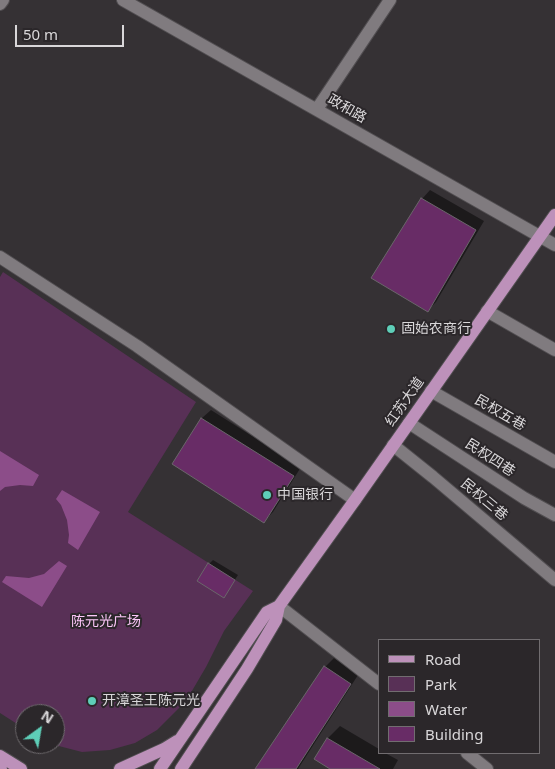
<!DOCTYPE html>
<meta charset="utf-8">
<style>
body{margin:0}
#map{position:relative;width:555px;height:769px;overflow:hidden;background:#353134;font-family:"Noto Sans",sans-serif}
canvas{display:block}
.legend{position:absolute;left:378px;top:639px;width:162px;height:115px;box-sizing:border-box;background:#2b272a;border:1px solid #716d70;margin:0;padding:6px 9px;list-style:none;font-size:15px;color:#d9d7d9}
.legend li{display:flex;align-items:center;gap:10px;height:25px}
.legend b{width:25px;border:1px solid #716d70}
.north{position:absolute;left:15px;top:704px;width:50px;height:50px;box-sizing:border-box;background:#2b272a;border:1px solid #716d70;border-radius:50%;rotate:32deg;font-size:14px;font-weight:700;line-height:20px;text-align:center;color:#d9d7d9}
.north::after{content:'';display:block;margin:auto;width:18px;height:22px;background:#5eceb8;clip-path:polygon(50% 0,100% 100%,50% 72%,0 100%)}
.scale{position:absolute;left:15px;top:25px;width:109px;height:22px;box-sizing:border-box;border:2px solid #d9d7d9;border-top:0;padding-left:6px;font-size:15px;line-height:18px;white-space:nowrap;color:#d9d7d9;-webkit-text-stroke:4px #2b272a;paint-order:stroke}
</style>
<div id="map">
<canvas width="555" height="769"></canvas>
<ul class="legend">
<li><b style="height:6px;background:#bd91ba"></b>Road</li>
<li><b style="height:14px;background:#583056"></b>Park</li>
<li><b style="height:14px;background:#8c4d89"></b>Water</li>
<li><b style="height:14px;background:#682c66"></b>Building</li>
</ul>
<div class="north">N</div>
<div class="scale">50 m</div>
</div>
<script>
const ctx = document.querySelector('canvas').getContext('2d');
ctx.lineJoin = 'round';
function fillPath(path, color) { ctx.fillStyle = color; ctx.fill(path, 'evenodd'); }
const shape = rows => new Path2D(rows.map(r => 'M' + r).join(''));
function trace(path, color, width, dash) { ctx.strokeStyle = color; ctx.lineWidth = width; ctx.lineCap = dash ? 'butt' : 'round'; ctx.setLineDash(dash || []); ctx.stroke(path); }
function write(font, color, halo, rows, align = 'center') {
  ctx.font = font + ' "Noto Sans","Noto Sans SC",sans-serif'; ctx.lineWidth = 4; ctx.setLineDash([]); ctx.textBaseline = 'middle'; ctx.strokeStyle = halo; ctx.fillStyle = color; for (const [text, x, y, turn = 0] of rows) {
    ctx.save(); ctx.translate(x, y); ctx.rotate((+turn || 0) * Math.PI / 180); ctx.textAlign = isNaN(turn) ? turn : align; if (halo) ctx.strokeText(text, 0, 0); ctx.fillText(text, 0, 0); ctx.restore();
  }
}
fillPath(shape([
 [3,272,196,402,128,512,253,591,224,631,206,667,186,701,157,730,135,743,110,750,82,752,51,744,55,744,55,714,25,714,25,729,0,713,0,277]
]), '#583056');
fillPath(shape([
 [0,451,39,475,33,486,20,485,5,487,0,491],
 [62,490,100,512,78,550,68,543,69,535,67,520,61,505,56,499],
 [59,561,67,566,42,607,2,582,6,576,29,578,44,574]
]), '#8c4d89');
fillPath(shape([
 [430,190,484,221,436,302,427,311,422,199],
 [211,410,301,467,273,512,264,521,174,463,202,418],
 [213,560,238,575,224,596,209,564],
 [334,658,358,675,298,769,256,769,325,667],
 [340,726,379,749,379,753,385,753,398,760,393,769,331,769,316,759,328,738]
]), '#0007');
const building = shape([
 [421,198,476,230,428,312,371,278,421,198],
 [201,418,294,476,264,523,172,464,201,418],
 [208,563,235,580,224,598,197,581,208,563],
 [324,666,351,684,296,769,255,769,324,666],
 [327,738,380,769,330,769,314,759,327,738]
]);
fillPath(building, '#682c66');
trace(building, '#6a666a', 1);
const minor = shape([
 [123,0,555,245],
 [0,4,3,0],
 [317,109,390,0],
 [0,257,137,346,355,500],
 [487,311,555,350],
 [431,391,555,462],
 [409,423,524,498,555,515],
 [393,445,433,477,555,580],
 [279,606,379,684],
 [467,753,487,769]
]);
const major = shape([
 [0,756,21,769],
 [0,768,1,769],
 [120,769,164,749,177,741],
 [160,769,267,612,279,606],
 [181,769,247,669,276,620,279,606,355,500,555,215]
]);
trace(minor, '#514e51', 14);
trace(major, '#514e51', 14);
trace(minor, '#807b7f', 12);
trace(major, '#bd91ba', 12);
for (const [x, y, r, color] of [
 [391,329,5,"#5eceb8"],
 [267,495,5,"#5eceb8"],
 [92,701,5,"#5eceb8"]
]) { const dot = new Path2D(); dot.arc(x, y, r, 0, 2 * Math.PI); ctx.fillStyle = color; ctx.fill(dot); trace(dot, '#2b272a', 2); }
write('14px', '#d9d7d9', '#2b272a', [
 ["政和路",347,109,30],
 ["红苏大道",405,402,-55],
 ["民权五巷",500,413,30],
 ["民权四巷",490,458,33],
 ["民权三巷",484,500,40]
]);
write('14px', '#d9d7d9', '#2b272a', [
 ["固始农商行",401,329],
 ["中国银行",277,495],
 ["开漳圣王陈元光",102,701]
], 'left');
write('14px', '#fcc6f8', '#2b272a', [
 ["陈元光广场",106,622]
]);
</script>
